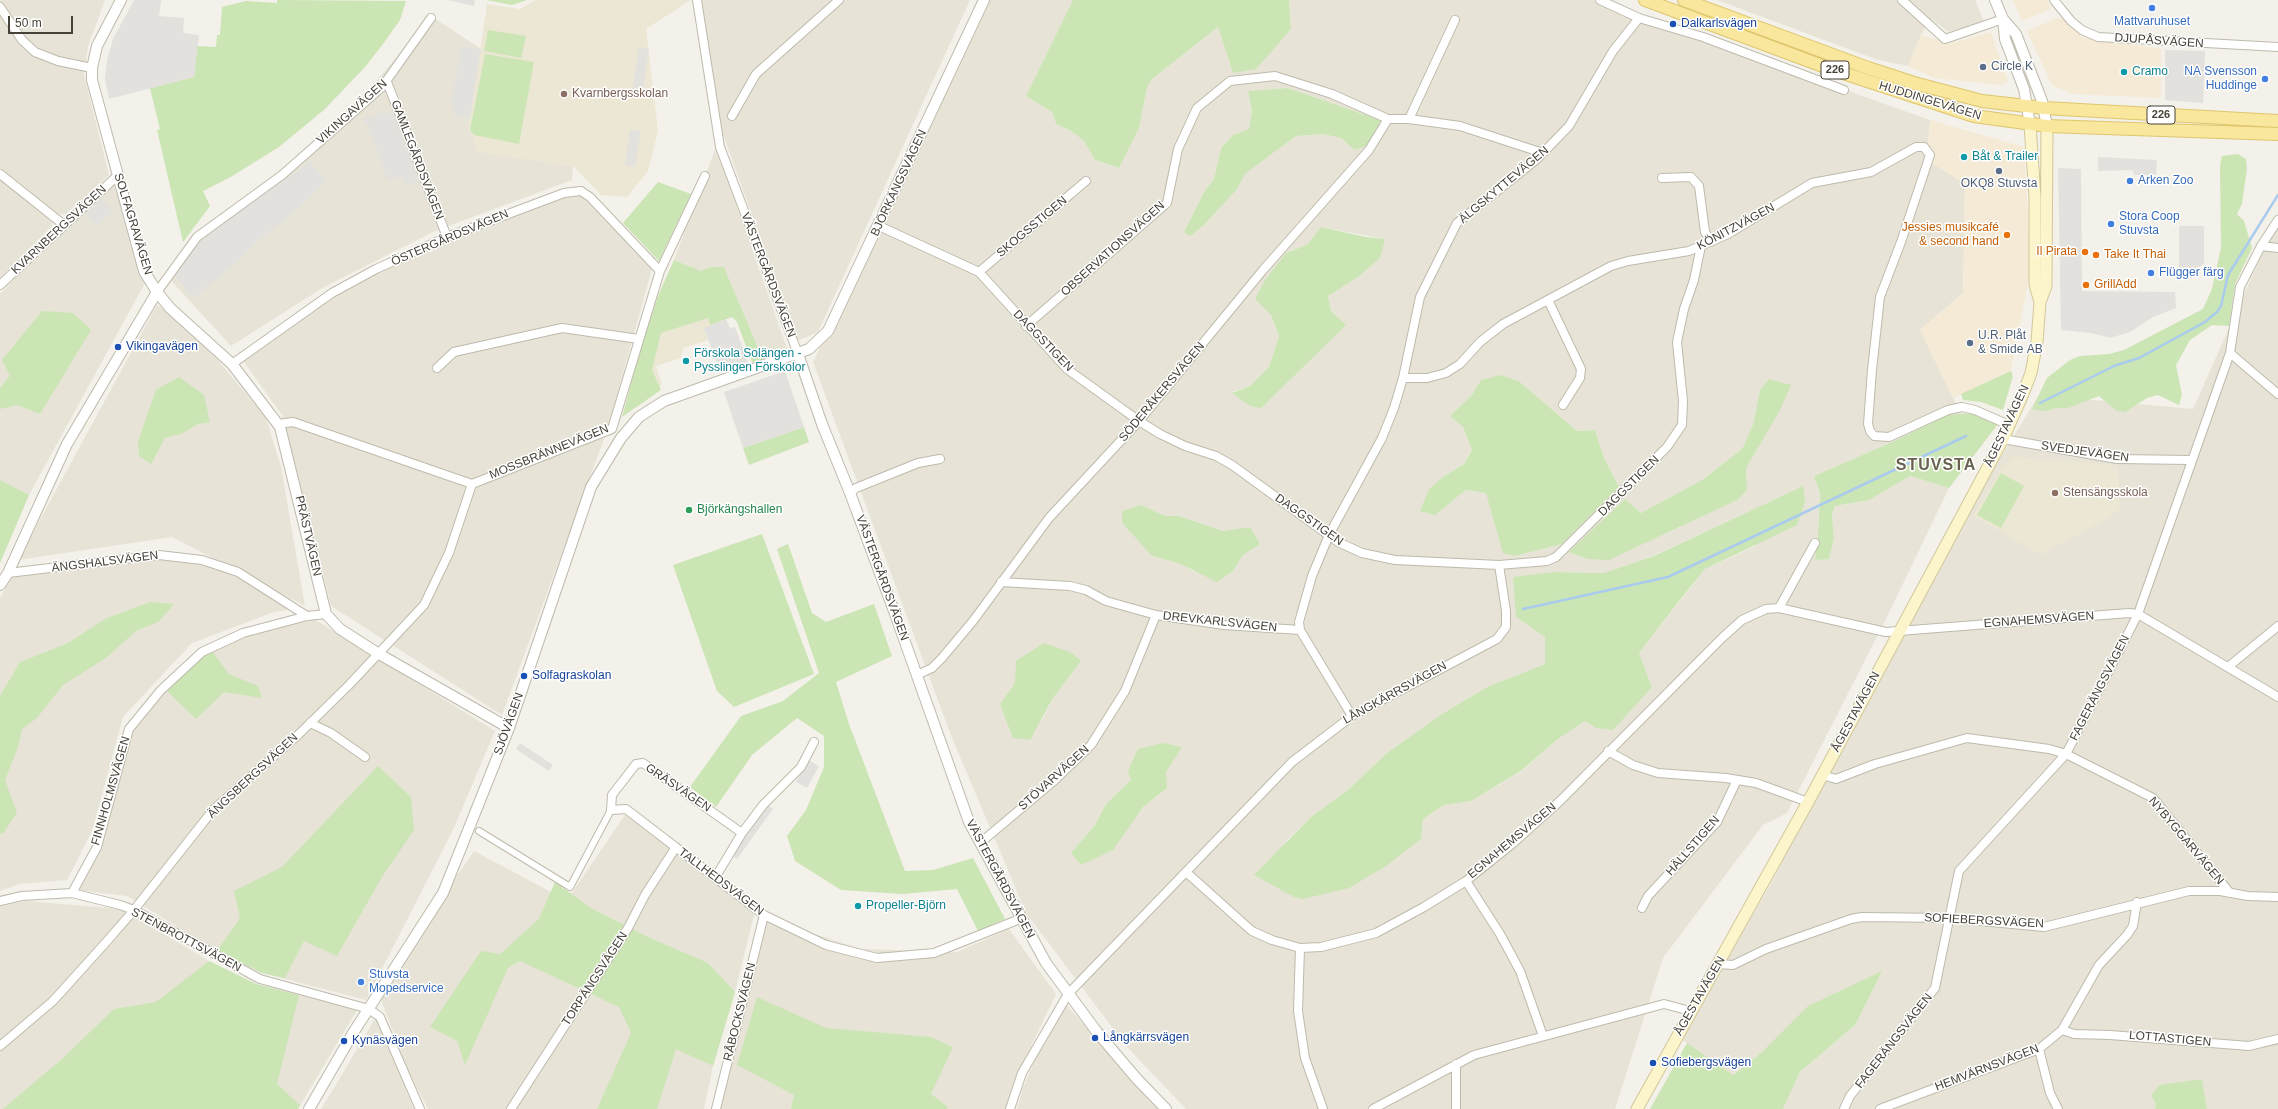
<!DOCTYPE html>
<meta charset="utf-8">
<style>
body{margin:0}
#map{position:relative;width:2278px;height:1109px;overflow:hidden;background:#f3f1e9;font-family:Arial,sans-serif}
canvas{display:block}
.scale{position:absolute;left:8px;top:16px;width:65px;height:18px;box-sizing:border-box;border:2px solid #474238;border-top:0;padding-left:5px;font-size:12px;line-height:14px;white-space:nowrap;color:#474238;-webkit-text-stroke:3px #fff;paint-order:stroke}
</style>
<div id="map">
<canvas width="2278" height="1109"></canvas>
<div class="scale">50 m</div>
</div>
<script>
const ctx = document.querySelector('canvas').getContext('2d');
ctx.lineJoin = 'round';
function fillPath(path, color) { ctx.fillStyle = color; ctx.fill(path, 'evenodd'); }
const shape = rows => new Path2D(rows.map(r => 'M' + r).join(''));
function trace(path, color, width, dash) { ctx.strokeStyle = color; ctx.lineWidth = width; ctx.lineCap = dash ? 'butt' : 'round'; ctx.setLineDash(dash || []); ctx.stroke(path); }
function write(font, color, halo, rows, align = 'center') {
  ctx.font = font + ' Arial,sans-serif'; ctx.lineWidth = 3; ctx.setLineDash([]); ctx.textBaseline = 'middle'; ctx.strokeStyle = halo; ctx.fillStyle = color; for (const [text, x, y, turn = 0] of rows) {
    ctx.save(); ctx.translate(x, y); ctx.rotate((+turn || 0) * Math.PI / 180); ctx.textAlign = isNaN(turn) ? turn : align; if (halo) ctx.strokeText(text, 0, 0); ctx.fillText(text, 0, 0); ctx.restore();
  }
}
fillPath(shape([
 [0,0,105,0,88,46,84,75,109,175,66,214,58,214,0,168],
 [697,0,970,0,818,332,797,341,719,123],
 [989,0,1073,0,1026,96,1052,112,1056,124,1071,131,1084,141,1095,160,1119,168,1139,128,1147,87,1152,79,1218,27,1233,73,1291,29,1289,0,1592,0,1930,120,1927,160,1965,183,1963,293,1920,330,1961,414,1946,415,1899,439,1814,476,1820,493,1818,535,1815,560,1834,538,1832,515,1835,506,1869,500,1910,476,1949,488,1886,619,1787,813,1763,825,1663,958,1615,1109,1186,1109,1127,1047,1026,913,950,733,813,362],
 [1288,88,1380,120,1354,150,1341,138,1323,134,1296,136,1245,174,1237,189,1204,225,1184,232,1204,192,1214,179,1221,148,1233,135,1249,129,1252,111,1248,91],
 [1321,227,1385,239,1328,296,1331,311,1345,325,1309,359,1250,406,1232,392,1250,386,1269,367,1279,336,1271,315,1286,253,1307,245],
 [1481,380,1520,382,1577,431,1595,430,1604,458,1619,487,1562,544,1515,556,1486,493,1466,490,1435,515,1443,477,1464,464,1472,449,1463,427,1450,416,1472,395],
 [1760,390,1766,431,1746,468,1747,490,1680,527,1636,547,1613,513,1625,499,1641,513,1702,480,1742,449,1753,425],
 [1803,486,1755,546,1705,569,1639,653,1652,687,1632,707,1596,728,1585,721,1558,739,1521,772,1471,801,1444,805,1423,819,1285,842,1311,817,1349,789,1387,753,1442,714,1487,687,1545,664,1545,637,1516,617,1553,572,1604,573,1653,556],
 [1141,505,1165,516,1179,516,1223,531,1250,527,1260,544,1243,555,1233,571,1197,573,1178,563,1152,556,1122,523],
 [1081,661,1053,698,1041,722,1000,705,1015,683],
 [1131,780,1167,788,1143,807,1128,827,1071,853,1095,825,1106,804],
 [1717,0,1975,0,1984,22,1949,32,1931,19,1921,35,1908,66,1878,60],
 [431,16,481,49,468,130,474,138,477,151,573,166,572,180,435,231,324,287,231,346,165,274,205,225,326,141],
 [716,147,789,354,764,362,724,267,711,267,701,271,674,260],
 [111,177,146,281,29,495,0,563,0,294],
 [0,180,52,222,52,226,0,278],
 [576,186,652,269,607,431,502,715,331,606,282,415,239,355,301,310,431,243],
 [2278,218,2278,1109,2207,1109,2202,1079,2156,1104,2155,1109,1783,1109,1800,1072,1855,1025,1761,1053,1732,1075,1681,1039,1773,880,1908,608,2039,395,2193,409],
 [157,305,183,318,266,418,281,467,305,606,172,537,18,560],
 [175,553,200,557,294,609,274,612,192,643,123,717,92,831,67,880,20,884,0,891,0,598,16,570],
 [311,617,495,731,453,830,366,1000,262,973,217,951,127,896,69,889,98,848,131,726,190,665,247,627],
 [625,815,755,911,735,992,713,1066,704,1109,428,1109,407,1068,378,992,474,851,551,892,555,882,571,894],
 [26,901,123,909,209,961,256,984,299,995,360,1005,298,1109,0,1109,0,906],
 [765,918,861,949,957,952,1009,929,1056,994,1015,1080,1007,1109,720,1109],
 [1061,999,1159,1109,1017,1109,1023,1088],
 [376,1017,414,1109,321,1109,331,1093]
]), '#e7e4d7');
fillPath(shape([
 [2013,0,2047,0,2051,9,2022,21],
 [2060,17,2082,37,2161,49,2161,98,2073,94,2052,85,2027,31],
 [1991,32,2008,81,2000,85,1935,78,1908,66,1921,35,1949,44],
 [1930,120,2024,147,2031,267,2011,371,1953,398,1920,330,1963,293,1965,184,1927,160]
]), '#f4ead5');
fillPath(shape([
 [536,0,691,0,646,29,658,131,648,171,627,197,601,195,573,166,477,152,474,138,468,130,487,4,520,9],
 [662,291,732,317,704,328,708,340,683,348,681,358,656,366,662,384,635,407],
 [2014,456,2042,461,2043,458,2118,466,2120,508,2113,515,2041,555,1973,516,2001,469]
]), '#ece7d4');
fillPath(shape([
 [277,0,406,1,400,20,383,44,365,67,325,109,279,147,229,178,203,191,210,206,183,242,157,130,160,129,150,88,194,77,197,46,216,47,217,35,220,35,222,7,246,1,277,3],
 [486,0,527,0,512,5],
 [1073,0,1289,0,1291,29,1256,69,1233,73,1218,27,1152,79,1147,87,1139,128,1119,168,1095,160,1084,141,1071,131,1056,124,1052,112,1026,96],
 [488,30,526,36,521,58,484,51],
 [485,54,534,62,519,144,474,135,470,130],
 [1288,88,1380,120,1377,129,1366,146,1354,150,1341,138,1323,134,1296,136,1245,174,1237,189,1204,225,1190,236,1184,232,1204,192,1214,179,1221,148,1233,135,1249,129,1252,111,1248,91],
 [2238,154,2246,159,2247,169,2242,204,2237,214,2244,221,2252,248,2235,284,2229,326,2212,325,2190,340,2176,365,2182,395,2179,405,2158,395,2147,398,2125,412,2117,411,2099,396,2068,408,2056,408,2046,411,2032,409,2047,378,2070,360,2080,356,2109,354,2124,350,2203,309,2212,289,2221,248,2220,165,2222,156],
 [658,182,691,194,659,261,623,223],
 [1321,227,1366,237,1385,239,1380,258,1358,277,1328,296,1331,311,1346,325,1261,408,1250,406,1232,393,1250,386,1269,367,1279,336,1271,315,1255,299,1265,280,1286,253,1307,245],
 [674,260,701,271,711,267,724,267,764,362,752,362,737,322,732,317,710,325,708,318,661,333,652,370,661,390,622,417,641,347,658,296],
 [42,311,73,313,91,330,40,414,17,405,0,409,0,388,10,376,2,360],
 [2011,371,2013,376,2003,410,1981,402,1963,400,1961,394],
 [1501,375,1520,382,1577,431,1595,430,1604,458,1619,487,1562,544,1515,556,1503,553,1486,493,1466,490,1435,515,1420,511,1429,489,1443,477,1464,464,1472,450,1463,427,1450,416,1472,395,1481,380],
 [179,377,204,395,210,422,198,424,181,434,165,438,151,464,139,456,138,441,156,390],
 [1769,379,1791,385,1780,410,1746,468,1747,490,1737,500,1609,560,1587,559,1569,552,1625,499,1641,513,1702,480,1742,449,1753,425,1760,390],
 [1974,413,1998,424,1949,488,1910,476,1869,500,1835,506,1832,515,1834,538,1829,559,1815,560,1818,535,1820,493,1814,476,1899,439,1946,415],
 [804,427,809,442,749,465,743,448],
 [2001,473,2024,486,2001,528,1977,515],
 [0,480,29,495,0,563],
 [1803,486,1805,502,1797,525,1705,569,1683,596,1639,653,1652,687,1613,730,1596,728,1585,721,1558,739,1521,771,1471,801,1444,805,1423,819,1421,839,1386,866,1349,888,1303,899,1294,897,1254,875,1311,817,1349,789,1387,753,1442,714,1487,687,1545,664,1545,637,1516,617,1513,577,1553,572,1604,573,1654,556],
 [1141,505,1165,516,1179,516,1223,531,1250,527,1260,544,1243,555,1233,571,1217,582,1178,563,1152,556,1122,523,1122,511],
 [762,534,814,674,734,707,717,691,673,565],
 [788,544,812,613,826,622,874,604,892,656,836,682,849,724,905,871,933,870,973,858,1005,919,978,931,957,889,903,894,841,890,795,861,787,836,806,810,824,767,824,736,797,718,752,755,716,807,690,787,741,716,783,701,819,673,777,549],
 [150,602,174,604,158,622,136,631,107,657,63,685,37,718,22,729,18,747,5,780,17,813,4,832,0,834,0,696,20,662,66,644,107,618],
 [1044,643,1070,652,1081,661,1053,698,1030,740,1013,738,1000,704,1015,683,1016,661],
 [211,650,229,674,258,686,262,698,224,692,196,719,166,690,190,665],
 [1163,743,1182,747,1166,772,1167,788,1143,807,1113,850,1081,865,1071,853,1095,825,1106,804,1131,780,1128,771,1138,749],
 [378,766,411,797,414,830,382,877,337,956,304,941,285,978,262,973,217,951,240,918,234,891,282,867],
 [555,882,591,908,648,937,708,963,735,992,713,1066,676,1049,657,1109,597,1109,631,1033,619,1007,520,961,508,968,465,1065,457,1041,430,1027,481,951,500,954,539,919],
 [209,961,256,984,299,995,277,1084,300,1105,298,1109,3,1109,62,1059,114,1009,156,1002],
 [1882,971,1855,1025,1800,1072,1783,1109,1650,1109,1687,1043,1733,1075,1761,1053,1808,1006],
 [757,997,826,1028,931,1037,953,1047,931,1094,948,1107,947,1109,791,1109,794,1095,737,1065],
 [2202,1079,2207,1109,2155,1109,2156,1104,2151,1095,2160,1085]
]), '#cbe5b4');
fillPath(shape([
 [134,0,161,0,159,16,184,18,183,33,199,35,194,77,109,99,105,79,107,61,113,39],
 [448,0,475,0,474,6],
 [461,46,481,49,470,118,453,115,454,106,451,105],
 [639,47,649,49,643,90,633,88],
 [2165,50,2205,51,2203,103,2165,100],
 [385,111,387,115,392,112,419,181,407,186,402,176,388,181,368,126,363,121,367,116,369,119],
 [630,130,641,131,635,167,625,165],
 [2098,157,2157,160,2156,175,2134,175,2133,170,2098,171],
 [311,162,326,182,293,213,253,245,235,264,193,299,174,274,194,248,231,216],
 [2058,168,2081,169,2082,291,2175,292,2176,308,2153,317,2132,331,2111,338,2091,333,2061,330],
 [102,199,113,211,97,226,86,214],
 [2179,226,2204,226,2204,263,2189,277,2179,276],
 [726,319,730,328,735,327,748,362,720,371,704,328],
 [785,371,804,427,743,448,724,392],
 [520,743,553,765,549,771,516,749],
 [808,760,819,766,807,788,796,782],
 [767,804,773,809,737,859,731,855]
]), '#e2e1dd');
trace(shape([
 [2040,403,2114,366,2139,358,2205,322,2217,312,2221,306,2228,275,2278,195],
 [1523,609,1668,577,1966,436]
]), '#a9cbed', 2.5);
const pedestrian = shape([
 [479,831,570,887,611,810]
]);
const minor = shape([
 [697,0,720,147,798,354],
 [1600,0,1639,18,1703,37,1844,90],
 [1902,0,1945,39,2003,19],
 [2054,0,2071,21,2082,30,2098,37,2278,47],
 [0,7,22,40,35,52,58,61,92,68],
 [387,82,447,237],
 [732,116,756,74,839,0],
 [1409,119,1455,20],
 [0,174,64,225],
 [1662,178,1691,177,1699,186,1705,232,1711,242],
 [879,226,979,272,1067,369,1139,421,1160,434,1185,446,1216,456,1232,465,1338,542,1362,553,1395,560,1499,565,1547,561,1556,557,1667,447,1682,425,1683,401,1677,342,1684,309,1694,280,1701,246],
 [2261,246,2278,248],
 [979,272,1086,181],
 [0,285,117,176],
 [157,292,197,237,282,175,382,87,431,18],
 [1548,300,1581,369,1580,378,1563,405],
 [1026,326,1167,203,1178,149,1197,108,1230,81,1275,76,1332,94,1388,119],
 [2230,353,2278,394],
 [232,364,332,293,376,269,447,237,564,193,581,191,590,197,660,271],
 [437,368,454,352,562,328,639,339],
 [1403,378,1427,378,1446,373,1460,364,1480,342,1503,324,1611,266,1628,261,1689,251,1728,234,1812,183,1871,172,1916,147,1924,147,1930,155,1901,242,1880,297,1872,370,1868,424,1870,431,1874,436,1889,437,1948,410,1962,407,1975,410,2009,425],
 [278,424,293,422,472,484,612,429,660,271,705,176],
 [2003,439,2117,459,2191,460],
 [850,493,856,488,918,463,940,459],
 [8,573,159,555,202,560,238,572,307,616],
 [1001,582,1070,586,1086,590,1106,601,1156,615,1224,625,1300,630],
 [1779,608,1815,543],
 [2228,667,2278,626],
 [917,675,932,668,942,658,973,621,1049,518,1139,421,1263,270,1369,150,1388,119,1409,119,1460,126,1543,153],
 [1352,716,1300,630,1299,622,1312,576,1329,535,1382,438,1394,408,1403,378,1420,297,1457,223,1537,159,1569,126,1613,51,1639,18],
 [310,723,331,733,365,757],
 [1608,751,1633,765,1658,773,1726,778,1756,783,1808,802],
 [1822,775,1836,779,1875,764,1967,738,2049,749,2066,754,2153,798,2230,893],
 [742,833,643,763,636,764,612,795,611,810,626,809,764,915,826,945,877,958,934,953,1020,919],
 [980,843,1055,780,1091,745,1125,691,1156,615],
 [1186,872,1244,924,1252,931,1272,940,1300,948,1321,947,1376,933,1424,907,1466,881,1512,844,1560,801,1722,638,1742,620,1766,609,1779,608,1886,632,2129,613,2138,614,2278,697],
 [715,878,742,833,763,805,801,767,814,742],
 [1466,881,1500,934,1520,971,1543,1036],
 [72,893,97,847,129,729,161,690,202,652,243,633,307,616,326,614],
 [0,901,22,896,72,893,120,905,134,910,260,979,369,1009,380,1017,420,1109],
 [1642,908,1648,896,1717,822,1737,780],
 [1300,948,1298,1011,1305,1058,1323,1109],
 [1718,964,1733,965,1766,949,1851,919,1862,917,1949,918,2044,927,2189,891,2220,891,2248,896,2278,897],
 [2062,1030,2074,1034,2110,1035,2249,1046,2278,1039],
 [0,1046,53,1001,108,940,134,910,213,810,299,734,349,685,424,605,449,553,472,484],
 [2039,1049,2050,1093,2058,1109],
 [1456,1064,1456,1109],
 [511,1109,628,928,645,895,676,847],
 [716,1109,764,915],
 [1010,1109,1022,1073,1068,994,1292,762,1352,716,1497,639,1506,627,1506,611,1499,565],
 [1373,1109,1474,1055,1664,1004,1683,1009],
 [1844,1109,1850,1096,1935,988,1959,871,2066,754,2138,614,2230,353,2240,287,2261,246,2278,220],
 [1880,1109,2039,1049,2062,1030,2099,965,2127,935,2133,926,2137,902]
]);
const tertiary = shape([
 [1995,0,2003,19,2016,34,2042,101,2047,126],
 [2003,19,2005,39,2024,89,2030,125],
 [157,292,170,308,232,364,280,427,326,614,340,629,379,654,509,728],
 [798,354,822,424,850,493,894,611,969,822,1046,963,1097,1032,1137,1079,1166,1109],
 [0,585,8,573,67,444,157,292,144,271,92,80,92,68,97,46,121,0],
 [309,1109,353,1033,443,893,509,728,591,487,621,438,639,417,664,401,809,349,828,331,984,0]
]);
const secondary = shape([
 [2030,125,2035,197,2035,285,2040,302],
 [1637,1109,1808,802,2003,439,2023,394,2031,373,2037,342,2040,302,2046,286,2047,126]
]);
const primary = shape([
 [1645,0,1828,68,1974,116,2047,126,2278,134],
 [1684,0,1868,68,1914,83,1982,101,2044,108,2278,121]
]);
trace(pedestrian, '#bebaac', 8);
trace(minor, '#bebaac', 10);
trace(tertiary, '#bebaac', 12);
trace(secondary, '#d1c79b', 13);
trace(primary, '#ddc66d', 14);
trace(pedestrian, '#fff', 6);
trace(minor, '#fff', 8);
trace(tertiary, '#fff', 10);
trace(secondary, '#fcf4cb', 11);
trace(primary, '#f9e79d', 12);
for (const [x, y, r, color] of [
 [2152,8,4,"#3f7fe0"],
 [1673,24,4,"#1a4fb4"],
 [1983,67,4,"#5c6f8a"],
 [2124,72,4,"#0f9aa8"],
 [2265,79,4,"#3f7fe0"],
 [564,94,4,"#8d6e63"],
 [1964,157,4,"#0f9aa8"],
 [1999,171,4,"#5c6f8a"],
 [2130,181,4,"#3f7fe0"],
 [2111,224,4,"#3f7fe0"],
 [2007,235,4,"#e8710a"],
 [2085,252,4,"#e8710a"],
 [2096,255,4,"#e8710a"],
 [2151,273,4,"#3f7fe0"],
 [2086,285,4,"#e8710a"],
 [1970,343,4,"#5c6f8a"],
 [118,347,4,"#1a4fb4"],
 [686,361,4,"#0f9aa8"],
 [2055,493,4,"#8d6e63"],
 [689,510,4,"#2e9e5b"],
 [524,676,4,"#1a4fb4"],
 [858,906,4,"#0f9aa8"],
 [361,982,4,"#3f7fe0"],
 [1095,1038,4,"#1a4fb4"],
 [344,1041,4,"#1a4fb4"],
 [1653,1063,4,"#1a4fb4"]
]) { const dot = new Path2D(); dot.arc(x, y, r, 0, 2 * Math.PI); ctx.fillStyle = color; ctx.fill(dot); trace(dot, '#fff', 1.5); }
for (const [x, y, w] of [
 [1835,70,28],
 [2161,115,28]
]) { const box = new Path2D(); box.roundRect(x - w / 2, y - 9, w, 18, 3); ctx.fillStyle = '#fff'; ctx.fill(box); trace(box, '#474238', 1); }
write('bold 11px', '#474238', null, [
 ["226",1835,70],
 ["226",2161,115]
]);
write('12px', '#366cbe', '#fff', [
 ["Mattvaruhuset",2152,22,"center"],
 ["NA Svensson",2257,72,"right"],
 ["Huddinge",2257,86,"right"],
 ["Arken Zoo",2138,181],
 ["Stora Coop",2119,217],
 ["Stuvsta",2119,231],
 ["Flügger färg",2159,273],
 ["Stuvsta",369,975],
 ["Mopedservice",369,989]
], 'left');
write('12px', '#164399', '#fff', [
 ["Dalkarlsvägen",1681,24],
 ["Vikingavägen",126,347],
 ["Solfagraskolan",532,676],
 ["Långkärrsvägen",1103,1038],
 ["Kynäsvägen",352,1041],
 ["Sofiebergsvägen",1661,1063]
], 'left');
write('12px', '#474238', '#fff', [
 ["DJUPÅSVÄGEN",2159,41,4],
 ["HUDDINGEVÄGEN",1930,101,17],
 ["VIKINGAVÄGEN",352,112,-42],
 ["GAMLEGÅRDSVÄGEN",417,160,69],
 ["BJÖRKÄNGSVÄGEN",899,183,-65],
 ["ÄLGSKYTTEVÄGEN",1504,185,-40],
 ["SOLFAGRAVÄGEN",133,224,73],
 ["SKOGSSTIGEN",1032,227,-40],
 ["KÖNITZVÄGEN",1736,227,-28],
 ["KVARNBERGSVÄGEN",59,230,-43],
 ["ÖSTERGÅRDSVÄGEN",450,238,-23],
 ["OBSERVATIONSVÄGEN",1113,249,-42],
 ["VÄSTERGÅRDSVÄGEN",768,275,69],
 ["DAGGSTIGEN",1043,341,46],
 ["SÖDERÅKERSVÄGEN",1162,392,-50],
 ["ÅGESTAVÄGEN",2007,426,-65],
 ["MOSSBRÄNNEVÄGEN",549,452,-22],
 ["SVEDJEVÄGEN",2085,452,8],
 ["DAGGSTIGEN",1629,486,-45],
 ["DAGGSTIGEN",1309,520,35],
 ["PRÄSTVÄGEN",308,536,77],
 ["ÄNGSHALSVÄGEN",105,562,-7],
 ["VÄSTERGÅRDSVÄGEN",882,578,70],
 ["EGNAHEMSVÄGEN",2039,620,-4],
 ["DREVKARLSVÄGEN",1220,622,6],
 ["FAGERÄNGSVÄGEN",2100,688,-63],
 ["LÅNGKÄRRSVÄGEN",1395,693,-29],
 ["ÅGESTAVÄGEN",1856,712,-62],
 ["SJÖVÄGEN",509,724,-70],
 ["ÄNGSBERGSVÄGEN",253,776,-43],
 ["STÖVARVÄGEN",1054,778,-42],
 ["GRÄSVÄGEN",678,788,34],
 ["FINNHOLMSVÄGEN",111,791,-74],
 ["EGNAHEMSVÄGEN",1512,841,-40],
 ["NYBYGGARVÄGEN",2186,841,50],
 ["HÄLLSTIGEN",1693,846,-49],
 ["VÄSTERGÅRDSVÄGEN",1000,879,62],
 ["TALLHEDSVÄGEN",721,882,37],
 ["SOFIEBERGSVÄGEN",1984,921,3],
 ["STENBROTTSVÄGEN",186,940,28],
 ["TORPÄNGSVÄGEN",595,979,-57],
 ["ÅGESTAVÄGEN",1700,996,-60],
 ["RÅBOCKSVÄGEN",740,1012,-76],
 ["LOTTASTIGEN",2170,1039,5],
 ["FAGERÄNGSVÄGEN",1894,1041,-52],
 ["HEMVÄRNSVÄGEN",1987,1068,-21]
]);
write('12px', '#4e5e75', '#fff', [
 ["Circle K",1991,67],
 ["OKQ8 Stuvsta",1999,184,"center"],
 ["U.R. Plåt",1978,336],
 ["& Smide AB",1978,350]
], 'left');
write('12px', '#0d838f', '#fff', [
 ["Cramo",2132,72],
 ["Båt & Trailer",1972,157],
 ["Förskola Solängen -",694,354],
 ["Pysslingen Förskolor",694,368],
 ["Propeller-Björn",866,906]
], 'left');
write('12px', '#785e54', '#fff', [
 ["Kvarnbergsskolan",572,94],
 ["Stensängsskola",2063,493]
], 'left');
write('12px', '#c56008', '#fff', [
 ["Jessies musikcafé",1999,228],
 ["& second hand",1999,242],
 ["Il Pirata",2077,252],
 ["Take It Thai",2104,255,"left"],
 ["GrillAdd",2094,285,"left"]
], 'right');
write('12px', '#27864d', '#fff', [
 ["Björkängshallen",697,510]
], 'left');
ctx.letterSpacing = '1px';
write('bold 16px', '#69614f', '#fff', [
 ["STUVSTA",1936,466]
]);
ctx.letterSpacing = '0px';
</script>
